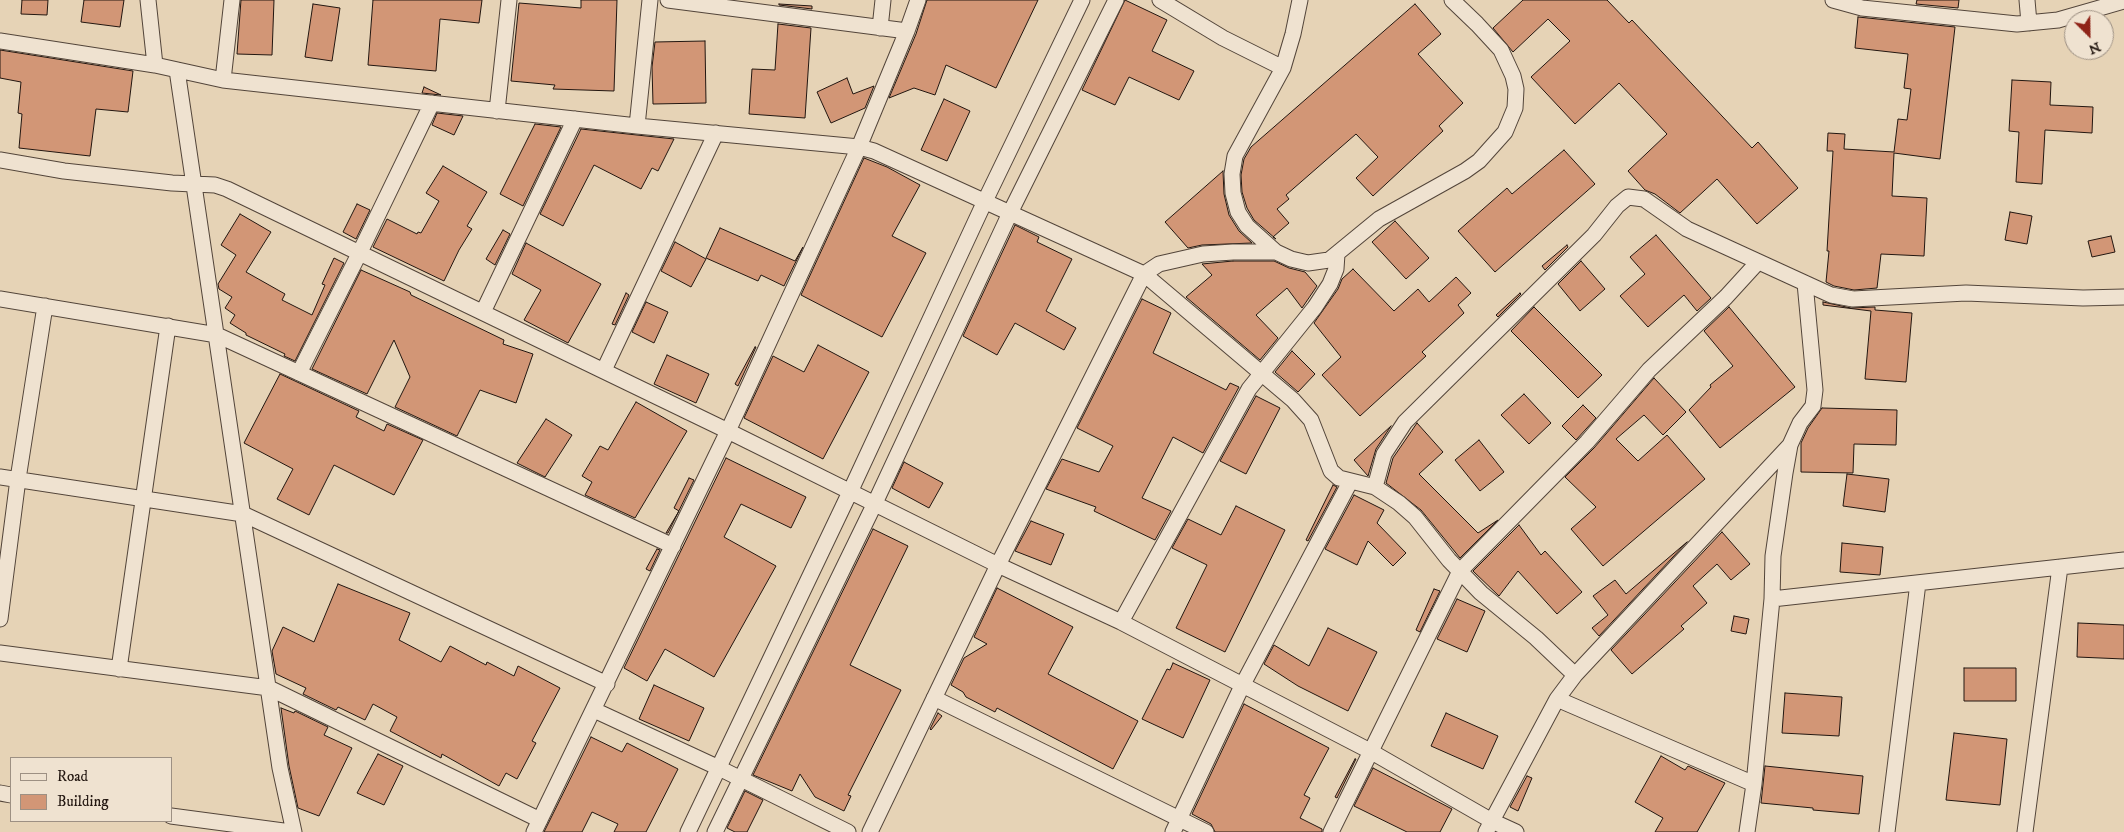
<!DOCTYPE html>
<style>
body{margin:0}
#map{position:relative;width:2124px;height:832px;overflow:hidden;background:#e6d3b6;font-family:"IM FELL DW Pica",serif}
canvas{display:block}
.legend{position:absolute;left:10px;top:757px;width:162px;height:65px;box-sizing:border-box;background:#efe2d0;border:1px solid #9d9083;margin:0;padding:6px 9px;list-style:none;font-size:15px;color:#221610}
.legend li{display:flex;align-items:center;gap:10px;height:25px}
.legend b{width:25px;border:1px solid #9d9083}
.north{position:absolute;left:2064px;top:10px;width:50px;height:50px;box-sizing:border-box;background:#efe2d0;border:1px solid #9d9083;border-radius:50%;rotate:157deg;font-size:14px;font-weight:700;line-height:20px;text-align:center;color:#221610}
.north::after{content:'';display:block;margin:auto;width:18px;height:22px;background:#8f2418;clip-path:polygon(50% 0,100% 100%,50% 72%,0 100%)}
</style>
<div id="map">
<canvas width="2124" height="832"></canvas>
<ul class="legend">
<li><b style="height:6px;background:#efe2d0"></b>Road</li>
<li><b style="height:14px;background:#d29676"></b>Building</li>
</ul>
<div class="north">N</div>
</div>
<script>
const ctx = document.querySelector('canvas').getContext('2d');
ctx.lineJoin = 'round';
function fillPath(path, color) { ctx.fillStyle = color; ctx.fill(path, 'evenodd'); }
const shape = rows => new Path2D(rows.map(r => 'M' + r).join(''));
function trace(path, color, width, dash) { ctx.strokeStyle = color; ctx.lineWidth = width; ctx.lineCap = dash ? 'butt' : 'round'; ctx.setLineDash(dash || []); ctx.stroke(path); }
const building = shape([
 [22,0,48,0,47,15,21,14,22,0],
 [84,0,124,0,120,27,81,22,84,0],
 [241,0,274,0,272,55,237,54,241,0],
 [373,0,482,0,479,23,440,19,436,71,368,65,373,0],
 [581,0,617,0,614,91,553,89,555,85,511,81,519,3,581,8,581,0],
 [927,0,1038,0,996,88,946,65,935,95,914,88,889,98,916,34,927,0],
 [1125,0,1167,20,1152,51,1194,71,1179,100,1129,77,1115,105,1082,90,1125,0],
 [1523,0,1607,0,1629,23,1632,20,1752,148,1758,142,1798,188,1757,224,1717,179,1680,213,1655,194,1645,190,1628,171,1667,134,1619,83,1575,124,1531,77,1570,41,1548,19,1513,52,1493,28,1523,0],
 [1917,0,1959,0,1958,8,1916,4,1917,0],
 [313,4,340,8,332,61,305,57,313,4],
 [779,4,812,6,812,9,779,5,779,4],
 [1415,4,1441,34,1418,54,1463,103,1439,126,1443,131,1373,196,1356,178,1378,157,1356,134,1286,195,1289,199,1277,209,1289,223,1273,237,1276,239,1254,220,1247,208,1242,192,1241,175,1244,159,1251,147,1415,4],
 [1858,17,1955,27,1940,159,1894,153,1892,196,1927,198,1924,256,1881,254,1877,288,1854,290,1834,286,1826,282,1829,251,1827,251,1833,151,1827,151,1828,133,1845,134,1844,149,1894,152,1898,119,1907,120,1911,89,1904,88,1908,54,1855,48,1858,17],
 [778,24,811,28,805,118,749,114,752,69,775,70,778,24],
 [705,41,706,103,653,104,652,67,655,42,705,41],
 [0,50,133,71,128,112,96,109,90,156,19,148,22,114,18,113,21,82,0,78,0,50],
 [847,78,853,94,874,86,865,108,831,123,817,92,847,78],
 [2012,80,2051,82,2050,105,2093,107,2092,133,2045,130,2042,184,2016,182,2019,132,2009,131,2012,80],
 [424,87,441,95,422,93,424,87],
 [944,99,970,111,947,161,921,150,944,99],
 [437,113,463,116,454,135,432,125,437,113],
 [535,124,561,127,523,206,500,194,535,124],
 [581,129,674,139,658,171,652,168,641,189,594,165,563,226,540,214,581,129],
 [1564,150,1595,184,1495,272,1458,231,1507,188,1512,194,1564,150],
 [864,158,887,167,920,185,892,236,926,253,882,337,801,295,864,158],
 [443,166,487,192,467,226,472,229,459,250,444,281,373,247,387,219,417,234,418,232,421,233,439,201,426,193,443,166],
 [1223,171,1224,194,1229,215,1239,231,1252,243,1202,245,1188,248,1165,222,1223,171],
 [357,204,370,210,356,239,343,232,357,204],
 [2010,212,2032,216,2027,244,2005,240,2010,212],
 [240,214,271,232,246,272,285,294,282,300,312,315,325,285,322,284,334,258,344,263,295,361,284,356,285,354,246,335,246,333,230,323,235,315,225,308,232,297,219,289,218,284,236,255,221,245,240,214],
 [1395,221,1429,258,1406,279,1372,242,1395,221],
 [1015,225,1039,237,1037,242,1072,259,1046,311,1076,328,1064,350,1015,323,997,355,963,336,1015,225],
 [720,228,795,261,803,247,784,286,761,275,758,281,706,258,720,228],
 [503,230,510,234,495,265,486,259,503,230],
 [1656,235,1711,298,1697,311,1684,295,1648,327,1620,296,1645,274,1630,257,1656,235],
 [2111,236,2115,252,2092,257,2088,241,2111,236],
 [675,242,706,259,691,287,661,271,675,242],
 [526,243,601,284,568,343,524,320,541,290,512,274,526,243],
 [1567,245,1568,247,1545,270,1542,266,1567,245],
 [1233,261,1274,261,1289,268,1305,272,1317,286,1302,308,1287,288,1256,315,1278,338,1260,360,1186,297,1212,275,1202,264,1233,261],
 [1581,261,1605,289,1580,311,1558,284,1581,261],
 [1353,269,1394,311,1418,289,1429,302,1456,277,1471,293,1458,305,1464,313,1422,352,1426,356,1360,416,1322,375,1341,357,1314,323,1338,289,1342,279,1353,269],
 [361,270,410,292,411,295,504,340,503,344,533,354,516,403,480,390,457,436,395,407,410,377,394,340,367,394,312,369,361,270],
 [626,293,629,295,615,325,612,324,626,293],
 [1520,293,1521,294,1498,317,1496,315,1520,293],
 [1142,299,1171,313,1153,353,1226,390,1230,383,1239,387,1203,453,1173,437,1142,498,1171,511,1155,540,1094,511,1096,507,1046,489,1062,459,1099,472,1113,446,1077,428,1142,299],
 [646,302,668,312,654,343,632,332,646,302],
 [1823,302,1851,308,1875,307,1875,310,1912,313,1906,382,1865,379,1871,311,1823,305,1823,302],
 [1534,307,1602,375,1578,398,1511,331,1534,307],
 [1729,307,1795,387,1720,448,1689,410,1711,387,1710,385,1733,366,1704,331,1729,307],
 [818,345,869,372,823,459,744,418,773,356,804,372,818,345],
 [755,347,756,347,738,386,735,384,755,347],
 [1292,351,1315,374,1298,392,1275,372,1292,351],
 [667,355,709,374,696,403,654,384,667,355],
 [280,374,359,411,356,417,384,431,387,424,423,440,394,495,334,465,309,515,277,499,293,469,244,443,280,374],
 [1654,378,1686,412,1663,435,1644,415,1616,439,1638,461,1667,435,1705,479,1603,566,1571,529,1596,507,1565,477,1594,448,1654,378],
 [1524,394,1551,423,1529,444,1501,415,1524,394],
 [1256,396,1280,408,1246,474,1220,461,1256,396],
 [636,402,687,431,635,518,585,495,592,482,582,476,600,446,608,450,636,402],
 [1583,405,1596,418,1576,440,1562,426,1583,405],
 [1822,408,1897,410,1896,445,1854,444,1853,473,1801,472,1801,443,1808,428,1822,408],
 [546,419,572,435,545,477,517,463,546,419],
 [1417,423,1443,452,1419,474,1478,533,1498,520,1460,558,1421,510,1386,483,1393,458,1417,423],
 [1391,426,1376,449,1368,476,1354,460,1391,426],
 [1479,440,1504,472,1480,491,1455,460,1479,440],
 [726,458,806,497,791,528,741,504,724,537,776,566,714,677,665,649,647,681,624,668,726,458],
 [904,462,943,483,929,508,892,488,904,462],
 [1847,474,1889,479,1885,512,1843,506,1847,474],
 [689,478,694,480,668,533,666,533,679,511,674,508,689,478],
 [1333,485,1337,487,1308,541,1306,540,1333,485],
 [1354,495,1384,510,1377,523,1406,553,1393,566,1368,541,1357,565,1325,549,1354,495],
 [1236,506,1285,530,1225,652,1176,628,1207,565,1172,548,1188,519,1221,535,1236,506],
 [1031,521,1064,534,1051,565,1015,551,1031,521],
 [1519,525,1541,555,1545,551,1582,592,1557,614,1518,571,1499,596,1473,571,1519,525],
 [873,529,908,546,850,665,901,690,848,795,851,796,844,811,815,797,800,774,792,791,753,775,873,529],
 [1722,532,1750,564,1731,580,1717,564,1693,586,1707,603,1681,626,1684,629,1632,674,1611,650,1722,532],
 [1687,542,1599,636,1592,628,1608,615,1593,596,1615,580,1626,594,1687,542],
 [1842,543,1883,547,1880,575,1840,572,1842,543],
 [657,549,660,550,650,571,646,569,657,549],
 [338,584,410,613,399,640,441,662,450,646,486,665,487,662,514,676,518,666,560,688,532,741,536,743,517,779,506,773,499,786,442,754,441,758,390,731,397,717,373,704,365,720,338,707,336,710,303,694,306,688,276,674,272,651,283,627,314,642,338,584],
 [997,588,1073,627,1048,674,1138,721,1113,769,997,708,995,712,966,697,963,692,951,685,964,658,987,644,974,637,997,588],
 [1434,589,1440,591,1420,632,1416,630,1434,589],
 [1457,599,1485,611,1467,652,1437,639,1457,599],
 [1734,616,1749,619,1746,634,1731,631,1734,616],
 [2078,623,2124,625,2124,659,2077,657,2078,623],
 [1328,628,1377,652,1348,711,1298,686,1264,664,1274,645,1309,666,1328,628],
 [1173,663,1210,680,1183,738,1142,719,1167,669,1170,670,1173,663],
 [1964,668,2016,668,2016,701,1964,701,1964,668],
 [654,685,704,708,689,741,639,719,654,685],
 [1785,693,1842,697,1839,736,1782,733,1785,693],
 [1244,704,1329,748,1304,795,1310,798,1300,818,1322,829,1322,832,1215,832,1211,824,1192,814,1244,704],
 [281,708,294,713,295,711,328,727,324,735,352,748,319,816,298,808,289,766,281,708],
 [938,713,942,716,931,730,930,729,938,713],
 [1446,713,1498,736,1483,769,1431,746,1446,713],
 [1954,733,2007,739,2000,805,1946,800,1954,733],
 [591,737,622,752,627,743,678,769,646,832,614,832,618,824,592,812,582,832,544,832,591,737],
 [378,754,403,766,384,805,357,793,378,754],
 [1661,756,1685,770,1688,766,1725,783,1697,832,1655,832,1663,818,1635,802,1661,756],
 [1355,759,1356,759,1337,798,1335,797,1355,759],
 [1765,766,1863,776,1859,814,1813,810,1813,808,1761,803,1765,766],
 [1373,768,1452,809,1440,832,1407,832,1354,806,1373,768],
 [1527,776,1532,778,1518,811,1510,807,1527,776],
 [745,791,763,800,747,832,735,832,727,828,745,791]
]);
fillPath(building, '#d29676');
trace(building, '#221610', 1);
const minor = shape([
 [148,0,155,65],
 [668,0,907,31],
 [1160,0,1223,38,1283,68],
 [1300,0,1293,34,1283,68,1235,156,1232,174,1233,193,1238,212,1247,226,1276,252,1291,259,1308,263,1329,260,1379,219,1465,171,1479,161,1505,132,1515,108,1516,89,1513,76,1501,50,1477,24,1452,0],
 [1833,0,1862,8,2017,24,2058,20,2124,1],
 [2027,0,2029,23],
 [880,28,883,0],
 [0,41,155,65,223,80,637,126,859,147,874,151,1144,274,1293,400,1311,420,1331,471,1339,478,1375,487,1399,503,1415,517,1449,560,1481,593,1536,638,1575,675],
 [177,70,280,768,294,832],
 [223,80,232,0],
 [497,111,509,0],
 [637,126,650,0],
 [0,160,64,171,172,183,215,185,227,189,728,431,998,565,1121,622,1370,751,1492,821,1516,832],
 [0,299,217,335,673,546],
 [483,312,575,119],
 [604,370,716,133],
 [299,373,360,252,432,103],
 [0,477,243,514,607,684],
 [1375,487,1384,454,1405,422,1594,235,1617,206,1628,197,1644,199,1687,229,1831,295,1853,299,1966,293,2083,298,2124,297],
 [1772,599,2124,560],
 [0,619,18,479,45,306],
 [1121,622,1249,389,1315,307,1330,284,1336,269,1337,254],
 [0,653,269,688,540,820],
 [119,669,168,326],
 [934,698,1206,832],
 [1557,699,1575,675,1790,445],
 [594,710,719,768,848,832],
 [1754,784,1772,599,1773,556,1785,473,1790,445,1800,423,1813,406,1815,390,1805,283],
 [0,793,11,795],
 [171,816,291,832],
 [534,832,728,431,859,147,907,31,918,0],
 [688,832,850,492,985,201,1082,0],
 [715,832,875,503,1010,213,1116,0],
 [870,832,998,565,1144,274,1159,264,1203,254,1233,252,1276,252],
 [1173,832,1242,686,1350,482],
 [1331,832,1460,571,1587,442,1649,370,1726,297,1758,262],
 [1486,832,1557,699,1754,784,1747,832],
 [1887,832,1918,583],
 [2025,832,2060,567]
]);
trace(minor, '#53453a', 17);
trace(minor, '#efe2d0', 15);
</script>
